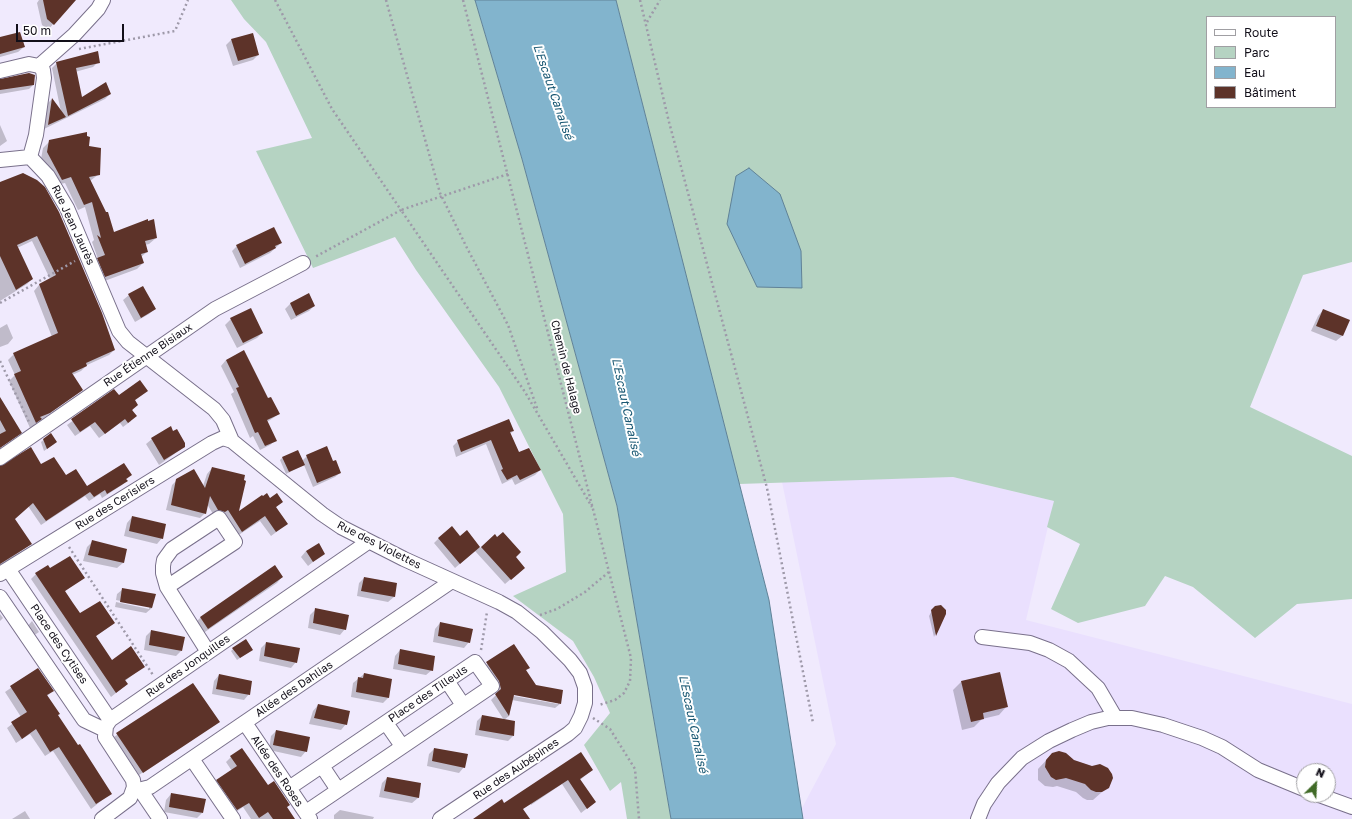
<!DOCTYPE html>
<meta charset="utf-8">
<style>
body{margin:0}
#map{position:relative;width:1352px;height:819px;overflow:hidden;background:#f0eafd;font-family:"Golos Text",sans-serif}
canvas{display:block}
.legend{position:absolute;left:1206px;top:16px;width:130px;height:92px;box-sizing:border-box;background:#fff;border:1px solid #a09fa3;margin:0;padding:5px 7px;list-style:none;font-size:12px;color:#120f19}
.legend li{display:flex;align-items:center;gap:8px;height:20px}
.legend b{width:20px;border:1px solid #a09fa3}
.north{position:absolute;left:1296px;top:763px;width:40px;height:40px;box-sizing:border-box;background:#fff;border:1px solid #a09fa3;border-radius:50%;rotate:24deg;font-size:11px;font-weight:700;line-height:16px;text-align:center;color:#120f19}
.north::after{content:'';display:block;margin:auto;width:14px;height:18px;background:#406a27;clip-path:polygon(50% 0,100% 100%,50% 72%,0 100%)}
.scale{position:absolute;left:16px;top:24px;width:108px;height:18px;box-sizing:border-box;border:2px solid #120f19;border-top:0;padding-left:5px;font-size:12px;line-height:14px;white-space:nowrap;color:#120f19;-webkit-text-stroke:3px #fff;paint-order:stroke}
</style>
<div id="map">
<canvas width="1352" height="819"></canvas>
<ul class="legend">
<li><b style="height:5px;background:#fff"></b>Route</li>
<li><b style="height:11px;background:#b5d3c2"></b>Parc</li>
<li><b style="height:11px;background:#82b4cd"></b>Eau</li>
<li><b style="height:11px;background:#5d3329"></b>Bâtiment</li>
</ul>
<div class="north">N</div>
<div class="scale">50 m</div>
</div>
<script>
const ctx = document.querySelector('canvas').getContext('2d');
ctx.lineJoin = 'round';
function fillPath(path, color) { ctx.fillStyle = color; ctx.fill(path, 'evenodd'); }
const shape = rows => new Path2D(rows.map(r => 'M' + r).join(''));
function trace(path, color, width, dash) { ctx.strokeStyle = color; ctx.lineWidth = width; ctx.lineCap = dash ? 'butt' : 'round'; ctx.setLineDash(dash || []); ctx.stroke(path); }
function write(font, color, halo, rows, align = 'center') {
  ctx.font = font + ' "Golos Text",sans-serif'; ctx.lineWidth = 4; ctx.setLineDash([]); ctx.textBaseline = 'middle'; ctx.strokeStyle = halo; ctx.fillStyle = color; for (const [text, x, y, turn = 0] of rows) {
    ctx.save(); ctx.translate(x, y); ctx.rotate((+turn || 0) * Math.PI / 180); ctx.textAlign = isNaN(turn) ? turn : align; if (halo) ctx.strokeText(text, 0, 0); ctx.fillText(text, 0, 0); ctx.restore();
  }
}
fillPath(shape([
 [953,477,1054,501,1026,620,1352,704,1352,819,803,819,801,810,836,744,782,482],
 [1304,771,1328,771,1328,795,1304,795]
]), '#eae0fe');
fillPath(shape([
 [231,0,475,0,522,159,617,506,671,819,627,819,621,782,610,791,584,745,610,713,594,677,573,641,513,596,566,572,563,514,499,387,416,270,395,237,313,268,256,151,312,138,266,42,244,19],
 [616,0,1352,0,1352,262,1303,275,1250,407,1352,456,1352,599,1297,604,1255,638,1193,587,1165,576,1145,606,1078,623,1051,609,1080,544,1047,527,1054,501,953,477,739,484],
 [1207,17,1335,17,1335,107,1207,107]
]), '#b5d3c2');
const water = shape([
 [475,0,616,0,769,600,803,819,671,819,617,506,522,159,475,0],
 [749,168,780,194,801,251,802,288,757,287,727,224,736,176,749,168]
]);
fillPath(water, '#82b4cd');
trace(water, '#608297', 1);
fillPath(shape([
 [39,0,74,0,48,30,42,25,37,3],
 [0,38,24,47,18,52,0,57],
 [231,40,258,55,253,60,233,66,226,45],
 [98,62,93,67,75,72,81,99,110,94,105,99,44,129,48,103,52,99,61,112,52,68,57,63],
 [0,80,34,84,29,89,0,94],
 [0,125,7,141,0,146],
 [50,141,88,147,99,174,90,181,113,233,156,238,149,244,145,245,147,252,141,257,143,263,137,269,99,283,92,265,98,259,92,242,94,240,85,207,78,210,65,183,56,185,41,159,43,148],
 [23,174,114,350,109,355,87,365,81,371,72,375,82,390,30,428,9,381,15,375,8,360,14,354,52,337,34,291,39,285,50,279,32,241,17,248,32,279,27,284,0,301,0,183],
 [281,243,270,253,240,268,232,251,237,246],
 [308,294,314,306,309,311,291,320,285,309,290,304],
 [129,295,155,309,149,314,135,322,123,300],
 [1323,310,1348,320,1342,336,1336,341,1311,331,1318,316],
 [231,319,262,333,257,338,237,348,225,325],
 [7,324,13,338,8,344,0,347,0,328],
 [244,352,267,400,279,414,267,422,276,440,270,445,260,450,253,436,250,438,231,394,234,392,221,366,226,360],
 [114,391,118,397,142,395,134,401,131,421,123,427,120,423,99,438,90,426,75,436,67,425],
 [0,410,20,432,0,447],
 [513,431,510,434,519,453,540,470,535,475,515,485,512,479,502,484,486,444,456,457,453,446,458,441],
 [51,434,54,444,44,451,41,442],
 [152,439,184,447,159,465,146,444],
 [307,456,333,462,340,473,335,477,313,487,304,465,286,474,280,460,282,458,302,461],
 [41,466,87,487,130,475,122,485,102,498,100,494,89,501,85,496,41,525,28,506,14,519,31,544,0,566,0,471],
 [212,468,237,513,270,499,282,502,275,508,287,524,271,536,260,521,237,536,213,514,207,504,205,513,200,518,166,510,172,485,177,480,203,486,207,474],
 [132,517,162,538,157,544,124,536,127,523],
 [466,532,480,548,495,536,514,557,519,572,505,584,475,551,455,568,434,543,439,538,460,538],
 [92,542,126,550,123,563,117,568,83,561,87,547],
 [306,551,324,553,308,566,301,557],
 [275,566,282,577,277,583,202,634,195,623,200,618],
 [50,570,83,577,64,592,80,614,114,623,95,637,112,662,143,667,125,681,127,684,111,697,31,579,36,574],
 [364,578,396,584,394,597,388,602,357,596,359,583],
 [123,589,154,595,152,608,146,613,115,607,116,602,149,609,149,607,116,600,117,594],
 [316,609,345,629,340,635,308,628,310,615],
 [933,609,945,612,934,637,929,616],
 [0,614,3,618,0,621],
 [32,621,39,632,33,636,27,627],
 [440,623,469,642,464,648,433,642,435,629],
 [151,631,181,651,176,656,144,650,146,636],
 [266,643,296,662,291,668,259,661,261,648],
 [514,645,529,668,525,671,535,686,560,704,555,708,512,700,509,716,504,720,491,700,497,694,495,686,482,668],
 [509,693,558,702,558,704,508,695],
 [233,649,249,652,237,660,231,651],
 [400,650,432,670,426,675,393,669,395,656],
 [38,669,53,691,47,696,57,715,110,794,91,809,53,751,45,756,30,734,16,743,7,728,21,717,5,692],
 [364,674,391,680,388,698,383,703,351,697,353,683],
 [219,675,249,694,244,700,212,694,214,681],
 [961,682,1007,706,999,715,982,719,974,727,962,730,953,690],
 [193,684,215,724,139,775,114,737],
 [318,705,346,724,341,730,309,724,313,711],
 [482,716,513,736,508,741,475,735,477,721],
 [276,731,306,751,301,757,269,750,271,736],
 [434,749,464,767,459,773,427,766,429,754],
 [1052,754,1102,792,1093,800,1087,800,1083,798,1076,792,1057,786,1053,787,1045,786,1038,780,1038,769],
 [231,757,289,805,286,808,292,819,251,819,243,807,232,815,212,786,232,771,226,762],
 [592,770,580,780,595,802,581,813,562,784,531,805,523,793],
 [387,778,420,784,418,798,412,803,379,797,382,783],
 [171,794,202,813,197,818,164,812,166,800],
 [340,810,374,817,373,819,334,819,334,815],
 [25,811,30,819,12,819]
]), '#0003');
fillPath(shape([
 [43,0,76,0,54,25,47,19],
 [20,32,25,47,0,54,0,37],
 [253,33,259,55,238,61,231,39],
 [98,51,100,63,76,68,82,97,106,82,111,94,68,116,56,62],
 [29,73,35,75,34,85,0,90,0,79],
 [52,98,66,117,48,125],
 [87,132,87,136,90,137,89,146,101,148,100,175,89,177,106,212,108,212,114,232,148,219,148,221,154,219,157,238,145,241,148,252,141,254,144,263,105,277,97,258,105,255,97,235,101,238,92,202,84,205,71,177,62,180,47,152,49,140],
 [23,173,37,180,45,187,59,212,102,313,115,350,86,363,87,366,72,373,83,390,50,413,40,417,42,419,36,423,14,374,21,371,13,353,58,333,39,284,56,275,37,236,17,245,33,279,16,290,0,256,0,182],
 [274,227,282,243,275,246,276,248,245,264,236,245],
 [143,286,156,309,141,318,128,294],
 [309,293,315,306,296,316,290,303],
 [251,308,263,333,243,343,230,318],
 [1323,309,1350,320,1343,336,1316,326],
 [244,350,268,398,271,397,280,414,267,420,277,441,265,446,258,432,255,433,236,388,239,387,226,360],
 [140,380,148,391,135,400,138,405,132,410,137,416,128,423,125,419,105,434,95,422,80,432,71,419,114,389,119,395],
 [0,397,22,433,0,448,0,434,6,431,0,420],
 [509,419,514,431,510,432,519,452,529,448,541,470,520,480,517,475,507,480,501,470,503,469,491,440,461,452,457,440],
 [171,426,173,431,177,429,185,443,185,447,164,460,151,438],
 [51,433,57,442,47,449,43,439],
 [327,446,333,461,336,460,341,473,317,483,306,455],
 [31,447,41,464,54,457,66,475,76,469,87,486,124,463,132,475,126,479,128,481,107,494,105,490,94,497,90,492,46,521,33,503,15,519,32,544,0,564,0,466],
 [298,450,305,465,289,472,282,457],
 [212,467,245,475,244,480,246,481,239,511,262,495,263,496,267,493,270,498,277,493,283,502,276,507,288,524,276,532,265,516,242,532,228,510,225,512,218,510,210,496,206,514,171,505,176,479,194,469,205,488],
 [132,516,166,524,163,539,129,531],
 [452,526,460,536,467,530,480,547,460,564,438,538],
 [503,532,521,552,516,557,525,568,511,580,481,547,495,534,497,537],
 [92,540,127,549,124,563,88,555],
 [319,543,325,554,313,562,306,551],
 [70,556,85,578,65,591,73,603,80,613,100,601,115,623,96,636,112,660,131,646,145,667,125,680,128,684,116,693,35,573,48,565,50,568],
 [275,565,283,577,208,629,200,617],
 [364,577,397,583,395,597,361,591],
 [122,588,156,594,152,608,120,602],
 [941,605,946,610,946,614,936,636,931,610,935,606],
 [315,608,349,615,346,630,313,623],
 [440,622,473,629,470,643,438,636],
 [151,630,185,637,182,651,149,645],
 [246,639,253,650,240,658,232,648],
 [266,642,300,648,297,663,264,656],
 [514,644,530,668,526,670,536,685,563,690,561,704,514,695,509,716,495,694,501,689,499,681,486,662],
 [400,649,435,656,433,671,398,664],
 [38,668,54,691,47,695,60,714,58,715,78,745,80,744,112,794,96,804,59,747,50,752,36,729,22,739,11,722,27,712,10,686],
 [1000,672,1008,707,983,713,984,719,971,722,961,681],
 [364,673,392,679,389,698,356,692,358,677,363,678],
 [219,674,252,681,250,695,216,689],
 [193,683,220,722,143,773,116,733],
 [318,704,350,711,347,725,314,718],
 [482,715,515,721,514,736,479,730],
 [276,730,310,737,307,752,273,745],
 [242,748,268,785,274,781,290,805,287,807,295,819,273,819,268,812,259,818,249,803,237,810,216,780,237,766,230,756],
 [434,748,468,754,465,768,432,761],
 [1059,751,1066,753,1074,760,1092,766,1100,764,1108,768,1112,774,1113,778,1109,788,1102,792,1096,792,1091,790,1085,784,1066,778,1056,780,1051,777,1045,767,1046,760,1052,753],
 [581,752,593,770,580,779,596,802,587,809,568,780,523,809,530,819,473,819,502,799,504,803],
 [387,777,421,783,419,798,384,791],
 [171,793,206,799,203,813,169,807]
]), '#5d3329');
const minor = shape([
 [0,71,29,64,39,66,74,35,98,9,103,0],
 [30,157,48,176,67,208,119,331,128,342,214,409,223,420,232,441,322,514,341,527,404,559,499,602,517,612,542,632,570,660,580,673,585,687,585,703,581,716,575,728,568,734,440,819],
 [30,157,36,135,44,78,43,70,39,66],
 [0,160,30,157],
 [0,458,215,309,303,263],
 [8,569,110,720],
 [0,574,212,443,223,438,232,441],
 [167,587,235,542,219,518,172,549,164,560,163,566,163,573,167,587,208,652],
 [0,597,84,720,105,730],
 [982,637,1030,643,1049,650,1069,661,1098,688,1115,717],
 [447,681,463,705],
 [245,723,310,819],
 [386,723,402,746],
 [192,759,233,819],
 [322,766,338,790],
 [289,788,475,662,492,686,306,812],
 [134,791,150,787,452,581],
 [141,791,160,819],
 [1319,795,1352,807],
 [102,819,130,798,134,787,133,780,105,737,106,726,110,720,368,542],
 [978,819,984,804,998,783,1022,758,1049,741,1072,730,1091,722,1108,718,1132,718,1163,725,1202,738,1222,747,1258,770,1304,789]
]);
trace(minor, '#79708b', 16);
trace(shape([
 [275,0,332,109,401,210,315,257],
 [386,0,440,193,467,248,508,325,538,411],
 [463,0,631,658,630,681,624,693,615,700,599,705],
 [640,0,669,122,767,488,813,723],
 [647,22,660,0],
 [79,49,175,31,188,0],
 [508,174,401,210,525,392,592,507],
 [0,303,75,261],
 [0,361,29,422],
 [69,547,153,675],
 [540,615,557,609,585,592,610,571],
 [481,650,487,612],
 [593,718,610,729,635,769,639,819]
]), '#9e99a9', 2.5, [2, 3]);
trace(minor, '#fff', 14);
write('11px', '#120f19', '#fff', [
 ["Rue Jean Jaurès",73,225,65],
 ["Rue Étienne Bisiaux",148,355,-34],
 ["Chemin de Halage",566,367,76],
 ["Rue des Cerisiers",115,503,-32],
 ["Rue des Violettes",379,545,27],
 ["Place des Cytises",59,644,56],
 ["Rue des Jonquilles",188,666,-35],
 ["Allée des Dahlias",294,689,-34],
 ["Place des Tilleuls",428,694,-34],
 ["Rue des Aubépines",516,769,-34],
 ["Allée des Roses",277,771,56]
]);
write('italic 12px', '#195873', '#fff', [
 ["L'Escaut Canalisé",553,92,71],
 ["L'Escaut Canalisé",626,407,78],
 ["L'Escaut Canalisé",693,724,78]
]);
</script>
